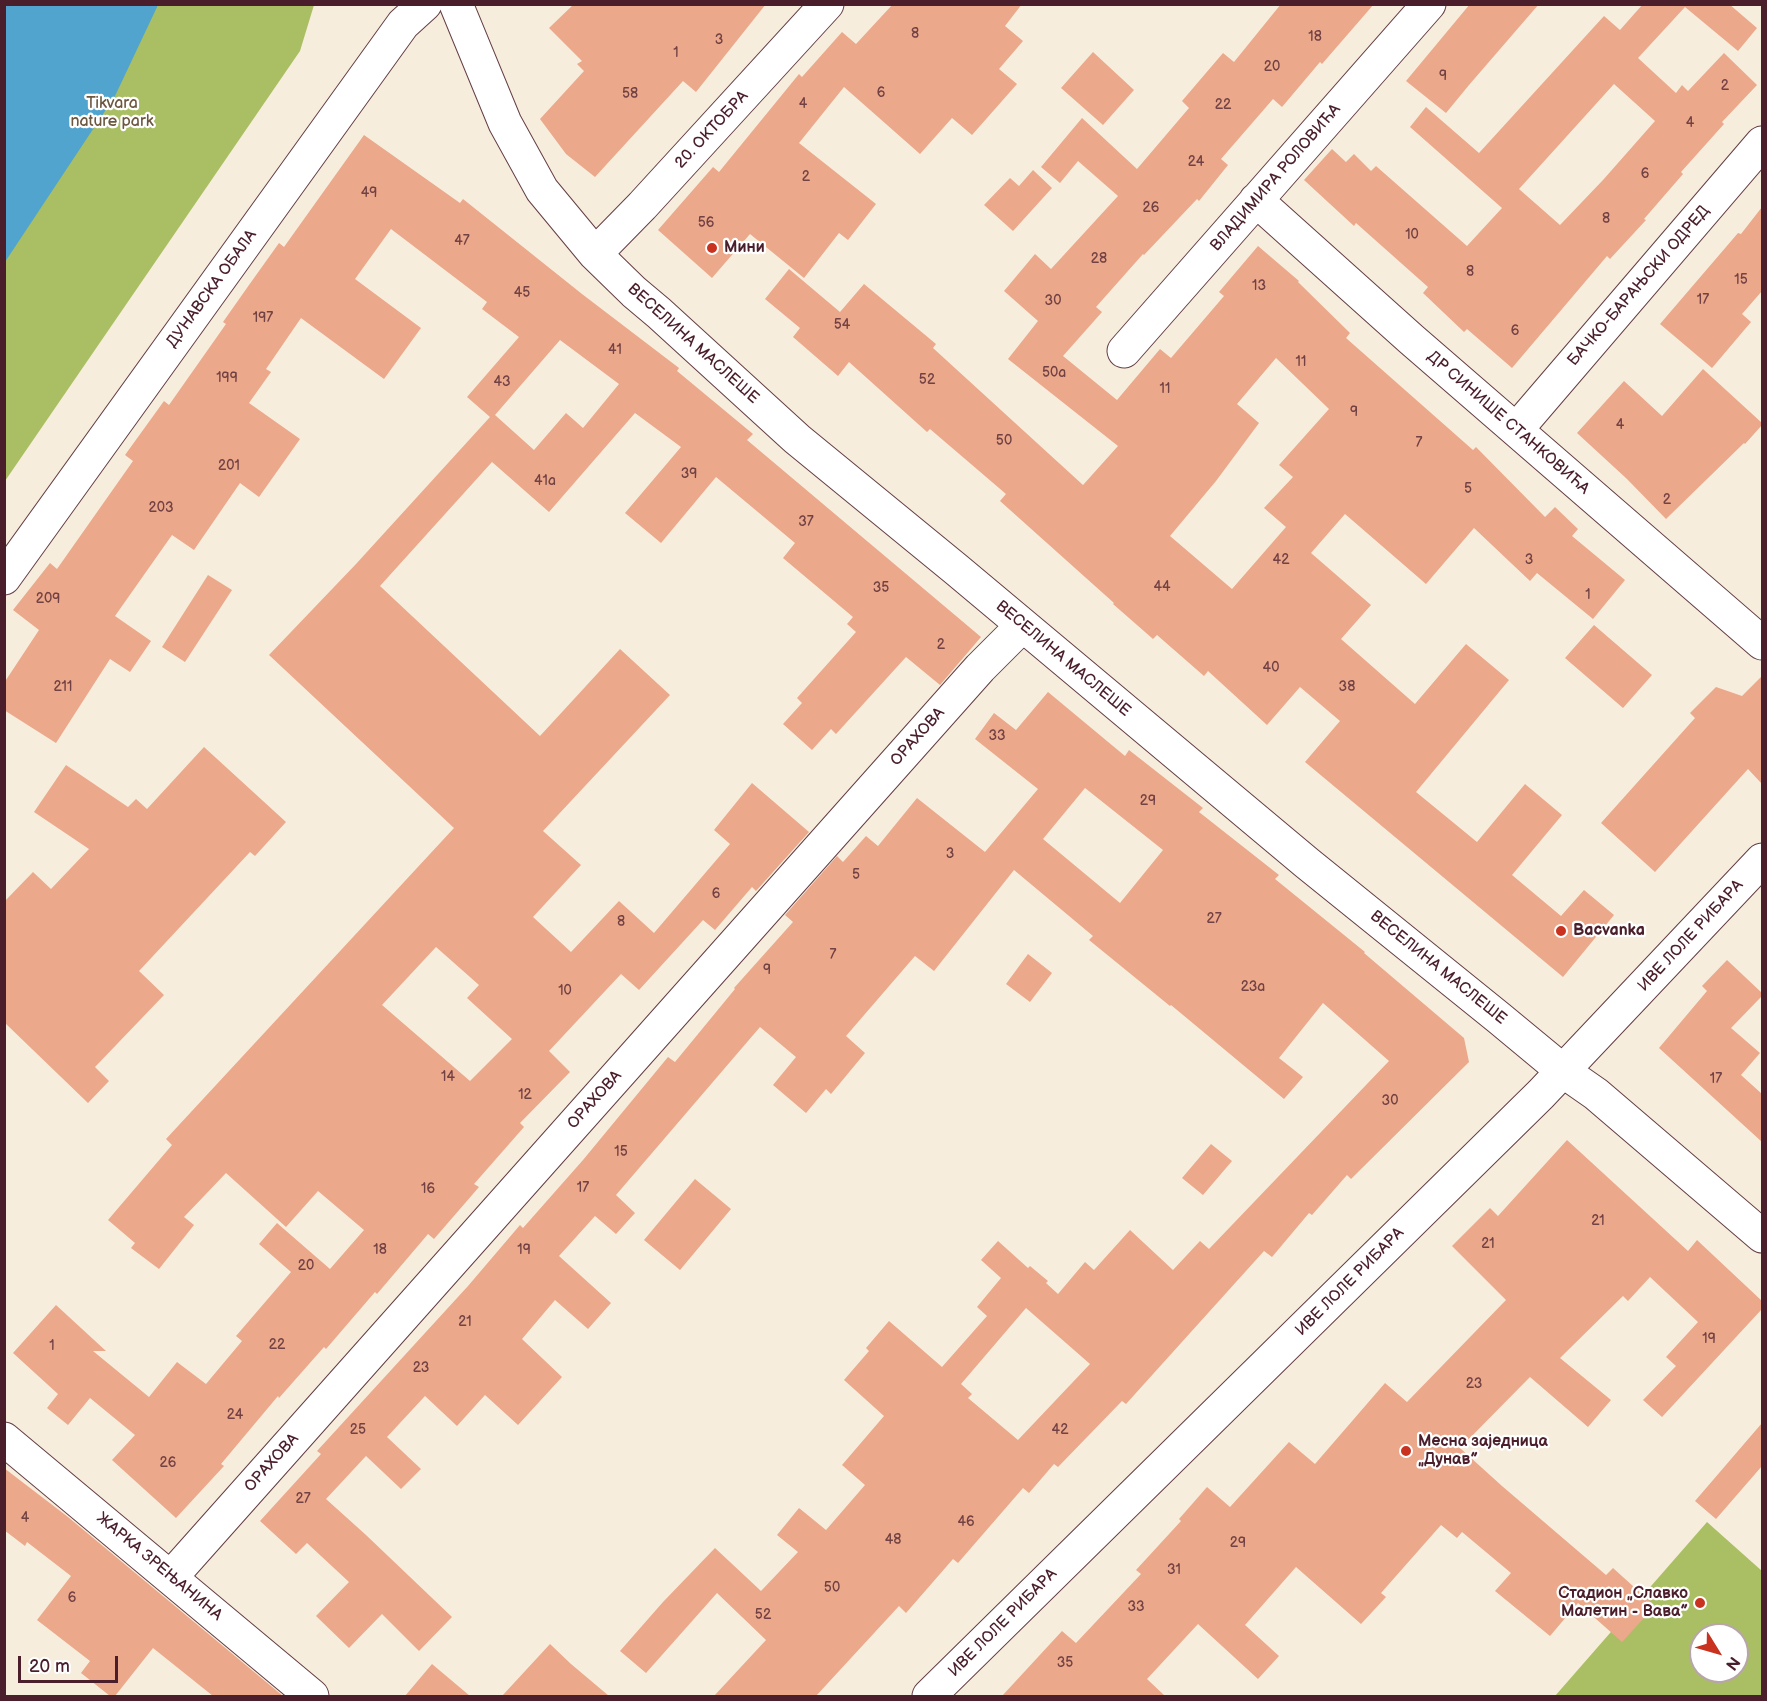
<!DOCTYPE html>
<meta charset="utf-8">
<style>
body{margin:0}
#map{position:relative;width:1767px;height:1701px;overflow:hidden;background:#f7eddc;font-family:"Balsamiq Sans",sans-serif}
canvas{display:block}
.frame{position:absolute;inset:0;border:6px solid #4a1f2b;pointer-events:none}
.north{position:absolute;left:1689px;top:1623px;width:60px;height:60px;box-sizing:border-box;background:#fff;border:2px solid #b7a5aa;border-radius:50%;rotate:127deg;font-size:16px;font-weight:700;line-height:24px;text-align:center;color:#4a1f2b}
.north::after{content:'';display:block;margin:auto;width:21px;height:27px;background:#c8321e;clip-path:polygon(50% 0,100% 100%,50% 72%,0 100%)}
.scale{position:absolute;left:18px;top:1656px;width:100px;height:27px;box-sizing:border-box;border:3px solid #4a1f2b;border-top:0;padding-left:8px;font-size:18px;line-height:21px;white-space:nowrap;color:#4a1f2b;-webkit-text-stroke:4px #fff;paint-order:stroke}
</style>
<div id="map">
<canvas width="1767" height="1701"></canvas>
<div class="frame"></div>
<div class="north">N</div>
<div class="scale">20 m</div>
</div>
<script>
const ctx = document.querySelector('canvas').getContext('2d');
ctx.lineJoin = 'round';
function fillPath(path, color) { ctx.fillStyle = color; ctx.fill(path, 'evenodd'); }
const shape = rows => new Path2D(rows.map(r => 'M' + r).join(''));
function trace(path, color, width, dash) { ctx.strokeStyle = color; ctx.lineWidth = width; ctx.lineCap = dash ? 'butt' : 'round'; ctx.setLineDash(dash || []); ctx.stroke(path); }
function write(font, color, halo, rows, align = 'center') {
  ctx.font = font + ' "Balsamiq Sans",sans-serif'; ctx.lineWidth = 4.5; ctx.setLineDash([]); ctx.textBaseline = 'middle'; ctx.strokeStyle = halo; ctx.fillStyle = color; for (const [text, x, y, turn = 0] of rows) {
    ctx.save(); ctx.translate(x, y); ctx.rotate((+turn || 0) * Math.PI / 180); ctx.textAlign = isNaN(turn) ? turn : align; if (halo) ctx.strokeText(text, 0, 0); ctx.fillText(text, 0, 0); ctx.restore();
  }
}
fillPath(shape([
 [5,5,314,5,300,51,5,481],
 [1707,1522,1762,1571,1762,1696,1555,1696],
 [1701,1635,1737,1635,1737,1671,1701,1671]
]), '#aabf64');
fillPath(shape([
 [5,4,158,5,115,96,5,262]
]), '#51a4cd');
fillPath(shape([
 [574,4,766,4,696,92,683,81,595,177,566,154,540,119,584,71,577,64,582,61,549,28],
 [893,4,1022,4,1005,26,1023,41,999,69,1017,84,972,135,952,118,920,154,844,87,799,143,876,204,848,240,839,233,804,278,750,234,712,278,658,230,713,167,719,172,799,74,802,77,842,32,856,44],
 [1281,4,1374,4,1322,64,1320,62,1282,107,1273,99,1221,159,1228,165,1199,201,1197,199,1144,255,1143,254,1096,307,1102,312,1063,356,1117,400,1160,349,1171,358,1224,296,1219,292,1258,246,1299,281,1298,282,1350,333,1346,338,1473,450,1476,447,1545,517,1555,507,1578,529,1572,536,1625,580,1593,619,1537,573,1530,581,1474,528,1426,584,1345,514,1311,553,1371,605,1341,639,1415,704,1466,644,1509,680,1416,792,1477,842,1525,784,1562,815,1512,875,1561,916,1584,890,1614,915,1563,977,1305,762,1340,721,1300,687,1267,725,1208,671,1204,676,1157,635,1153,639,1113,604,1114,603,1000,501,1006,494,930,429,927,432,849,362,838,376,793,337,800,328,765,299,789,269,840,312,864,284,936,344,933,348,1083,485,1118,446,1008,359,1038,321,1004,291,1035,254,1051,269,1118,196,1078,161,1060,183,1041,167,1082,118,1137,169,1189,108,1182,101,1223,53,1234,62],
 [1276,358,1329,409,1279,465,1293,477,1264,508,1286,527,1232,589,1170,536,1216,481,1259,423,1237,404],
 [1470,4,1539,4,1469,85,1446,113,1406,81],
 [1643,4,1729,4,1757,28,1738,51,1685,7,1638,58,1676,93,1682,85,1688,91,1724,53,1757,85,1722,122,1724,124,1681,172,1683,174,1644,219,1646,220,1610,259,1607,256,1512,368,1467,329,1464,332,1423,293,1428,287,1356,223,1354,226,1304,180,1332,149,1346,162,1354,154,1371,171,1376,166,1467,246,1502,208,1410,127,1426,107,1479,153,1604,16,1620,30],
 [1614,84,1655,121,1603,180,1560,225,1519,189],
 [1093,52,1134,90,1103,125,1061,88],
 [364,135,460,203,463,199,582,294,679,368,677,371,753,434,747,440,981,637,940,685,906,657,836,734,831,729,812,750,783,724,802,703,797,698,856,632,847,624,853,617,783,558,795,543,716,477,661,543,625,513,681,447,635,413,549,512,492,462,380,586,540,736,620,649,670,695,543,831,581,865,533,917,571,952,619,901,654,933,730,844,714,830,752,783,809,832,756,891,752,887,715,930,703,920,639,990,621,974,549,1051,570,1072,520,1123,524,1127,474,1184,479,1187,434,1239,428,1234,377,1294,375,1292,326,1349,324,1347,279,1398,278,1396,221,1464,224,1466,176,1518,112,1460,135,1435,90,1398,68,1425,47,1408,58,1394,13,1353,56,1305,106,1351,93,1351,149,1397,177,1362,206,1384,242,1341,236,1336,291,1272,259,1244,277,1223,330,1269,364,1230,318,1191,286,1227,226,1173,184,1217,194,1225,159,1269,131,1248,135,1243,108,1220,172,1145,166,1139,454,828,269,655,356,564,490,417,467,397,519,337,482,309,487,302,391,229,355,279,421,328,384,379,301,318,266,369,271,372,249,403,300,439,259,497,240,483,194,550,172,535,115,616,151,641,130,672,110,659,56,743,4,710,4,683,39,630,13,610,50,563,57,569,133,461,125,455,164,401,169,405,226,324,223,322,249,285,279,243,284,247],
 [560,340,619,384,583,428,566,413,534,450,495,415],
 [436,947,479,985,467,998,512,1039,470,1081,382,1005],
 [1033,170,1052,188,1013,231,984,205,1010,178,1019,186],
 [1762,207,1762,291,1742,314,1751,322,1712,368,1660,324,1738,233,1741,234],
 [1703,369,1762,423,1762,425,1745,444,1744,443,1666,519,1627,479,1577,433,1624,381,1662,416],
 [208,575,232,590,185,662,162,647],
 [1594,625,1652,675,1623,708,1565,658],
 [1762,676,1762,784,1748,769,1655,872,1601,823,1695,718,1690,713,1716,687,1742,696],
 [1048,692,1125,756,1129,750,1203,808,1199,812,1279,875,1275,879,1365,952,1364,953,1464,1038,1469,1062,1351,1179,1347,1175,1312,1215,1309,1213,1272,1257,1264,1251,1126,1404,1122,1401,1058,1467,1054,1464,1029,1493,1023,1488,958,1563,953,1559,906,1613,899,1606,816,1696,714,1696,766,1640,717,1593,646,1673,620,1651,663,1602,715,1548,761,1591,798,1552,777,1535,799,1508,826,1530,865,1485,842,1465,884,1416,844,1380,869,1351,866,1348,889,1321,942,1367,987,1316,977,1307,1001,1278,981,1260,998,1241,1028,1268,1030,1266,1048,1281,1046,1283,1058,1294,1085,1262,1094,1270,1130,1230,1173,1270,1200,1241,1209,1249,1389,1061,1323,1003,1279,1058,1303,1077,1284,1099,1171,1005,1170,1006,1089,940,1093,936,1014,870,934,971,915,956,846,1036,865,1053,831,1094,826,1089,806,1113,773,1085,796,1057,760,1027,616,1195,635,1213,616,1234,595,1216,559,1256,611,1303,588,1329,555,1300,522,1339,562,1377,518,1425,485,1395,457,1426,425,1396,387,1437,421,1469,401,1489,366,1456,326,1499,366,1535,452,1617,419,1651,382,1614,349,1648,316,1616,349,1582,307,1543,296,1554,260,1521,321,1454,317,1451,468,1286,520,1225,523,1228,583,1160,668,1057,675,1062,735,989,734,988,793,922,785,915,837,856,843,862,866,836,878,846,917,798,985,852,1038,789,975,739,994,713,1016,730],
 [1085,788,1163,850,1120,903,1043,839],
 [1026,1308,1090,1364,1018,1440,968,1398,972,1394,961,1384],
 [204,747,286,822,255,856,250,852,139,971,164,995,95,1067,109,1081,88,1103,4,1022,4,902,33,872,51,889,89,849,34,812,66,765,128,807,136,799,147,809],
 [1028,954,1052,973,1030,1002,1006,984],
 [1727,960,1762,993,1762,996,1731,1028,1760,1053,1741,1075,1762,1094,1762,1142,1659,1048,1707,991,1702,986],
 [1567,1140,1688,1251,1697,1240,1762,1301,1762,1309,1662,1417,1643,1400,1676,1366,1666,1357,1698,1322,1650,1277,1628,1301,1623,1296,1560,1358,1611,1400,1588,1427,1530,1377,1460,1448,1502,1486,1606,1575,1613,1568,1655,1606,1622,1642,1578,1603,1550,1636,1495,1591,1511,1573,1462,1532,1457,1538,1441,1525,1381,1593,1386,1597,1361,1624,1296,1567,1245,1625,1279,1656,1258,1679,1198,1624,1147,1679,1165,1696,1002,1696,1062,1631,1076,1643,1141,1574,1136,1570,1181,1521,1179,1519,1207,1487,1230,1507,1289,1442,1315,1464,1385,1383,1407,1402,1506,1300,1452,1246,1490,1208,1498,1216],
 [1211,1144,1232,1161,1203,1195,1182,1178],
 [695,1179,731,1209,680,1270,644,1240],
 [1762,1423,1762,1466,1716,1519,1695,1501],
 [4,1468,68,1517,283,1696,213,1696,153,1648,115,1696,110,1696,81,1673,90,1661,37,1620,71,1576,27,1542,25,1546,4,1530],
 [550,1644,571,1664,609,1696,502,1696],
 [432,1664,470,1696,405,1696]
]), '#eba88b');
const minor = shape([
 [456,4,505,123,542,190,595,254,634,292,659,313,797,439,957,570,1307,863,1499,1018,1563,1071,1596,1094,1762,1236],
 [1256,200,1411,339,1762,643],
 [595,254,642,206,827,4],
 [1124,351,1429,4],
 [1516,430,1762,143],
 [4,578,403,24,425,4],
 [4,1439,312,1696],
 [171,1577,980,668,1022,626],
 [929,1696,1541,1094,1762,860]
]);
trace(minor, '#643e46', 35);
trace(minor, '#fff', 33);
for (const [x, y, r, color] of [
 [712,248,6,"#c8321e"],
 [1561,931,6,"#c8321e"],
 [1406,1451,6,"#c8321e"],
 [1700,1603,6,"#c8321e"]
]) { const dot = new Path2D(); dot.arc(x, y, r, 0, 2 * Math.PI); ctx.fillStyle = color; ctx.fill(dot); trace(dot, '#fff', 2); }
write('14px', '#724143', null, [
 ["8",915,34],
 ["18",1315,37],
 ["3",719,40],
 ["1",676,53],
 ["20",1272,67],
 ["9",1443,76],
 ["2",1725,86],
 ["6",881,93],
 ["58",630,94],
 ["4",803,104],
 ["22",1223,105],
 ["4",1690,123],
 ["24",1196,162],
 ["6",1645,174],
 ["2",806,177],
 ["49",369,193],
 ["26",1151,208],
 ["8",1606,219],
 ["56",706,223],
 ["10",1412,235],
 ["47",462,241],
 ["28",1099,259],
 ["8",1470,272],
 ["15",1741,280],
 ["13",1259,286],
 ["45",522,293],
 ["17",1703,300],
 ["30",1053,301],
 ["197",263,318],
 ["54",842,325],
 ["6",1515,331],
 ["41",615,350],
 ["11",1301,362],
 ["50a",1054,373],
 ["199",227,378],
 ["52",927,380],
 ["43",502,382],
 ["11",1165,389],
 ["9",1354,412],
 ["4",1620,425],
 ["50",1004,441],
 ["7",1419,443],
 ["201",229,466],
 ["39",689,474],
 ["41a",545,481],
 ["5",1468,489],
 ["2",1667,500],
 ["203",161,508],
 ["37",806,522],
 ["42",1281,560],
 ["3",1529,560],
 ["44",1162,587],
 ["35",881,588],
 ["1",1588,595],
 ["209",48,599],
 ["2",941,645],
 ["40",1271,668],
 ["211",63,687],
 ["38",1347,687],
 ["33",997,736],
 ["29",1148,801],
 ["3",950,854],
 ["5",856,875],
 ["6",716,894],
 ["27",1214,919],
 ["8",621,922],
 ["7",833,955],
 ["9",767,970],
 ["23a",1253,987],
 ["10",565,991],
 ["14",448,1077],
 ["17",1716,1079],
 ["12",525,1095],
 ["30",1390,1101],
 ["15",621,1152],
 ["17",583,1188],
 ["16",428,1189],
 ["21",1598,1221],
 ["21",1488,1244],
 ["18",380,1250],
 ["19",524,1250],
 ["20",306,1266],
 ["21",465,1322],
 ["19",1709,1339],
 ["22",277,1345],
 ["1",52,1346],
 ["23",421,1368],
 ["23",1474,1384],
 ["24",235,1415],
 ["25",358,1430],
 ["42",1060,1430],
 ["26",168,1463],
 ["27",303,1499],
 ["4",25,1518],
 ["46",966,1522],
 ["48",893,1540],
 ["29",1238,1543],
 ["31",1174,1570],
 ["50",832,1588],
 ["6",72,1598],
 ["33",1136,1607],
 ["52",763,1615],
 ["35",1065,1663]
]);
write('16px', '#6c573f', '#fff', [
 ["Tikvara",112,104],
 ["nature park",112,122]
]);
write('16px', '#4a1f2b', '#fff', [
 ["20. ОКТОБРА",712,130,-47],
 ["ВЛАДИМИРА РОЛОВИЋА",1276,178,-49],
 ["БАЧКО-БАРАЊСКИ ОДРЕД",1639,286,-49],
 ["ДУНАВСКА ОБАЛА",212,289,-54],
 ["ВЕСЕЛИНА МАСЛЕШЕ",693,344,42],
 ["ДР СИНИШЕ СТАНКОВИЋА",1508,423,41],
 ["ВЕСЕЛИНА МАСЛЕШЕ",1063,659,40],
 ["ОРАХОВА",918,737,-48],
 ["ИВЕ ЛОЛЕ РИБАРА",1691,936,-47],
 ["ВЕСЕЛИНА МАСЛЕШЕ",1438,968,39],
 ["ОРАХОВА",595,1100,-48],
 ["ИВЕ ЛОЛЕ РИБАРА",1350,1282,-45],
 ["ОРАХОВА",272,1463,-48],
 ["ЖАРКА ЗРЕЊАНИНА",159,1567,40],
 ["ИВЕ ЛОЛЕ РИБАРА",1003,1623,-45]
]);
write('bold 16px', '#4a1f2b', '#fff', [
 ["Мини",724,248],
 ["Bacvanka",1573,931],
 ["Месна заједница",1418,1442],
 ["„Дунав”",1418,1460],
 ["Стадион „Славко",1688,1594,"right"],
 ["Малетин - Вава”",1688,1612,"right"]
], 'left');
</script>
